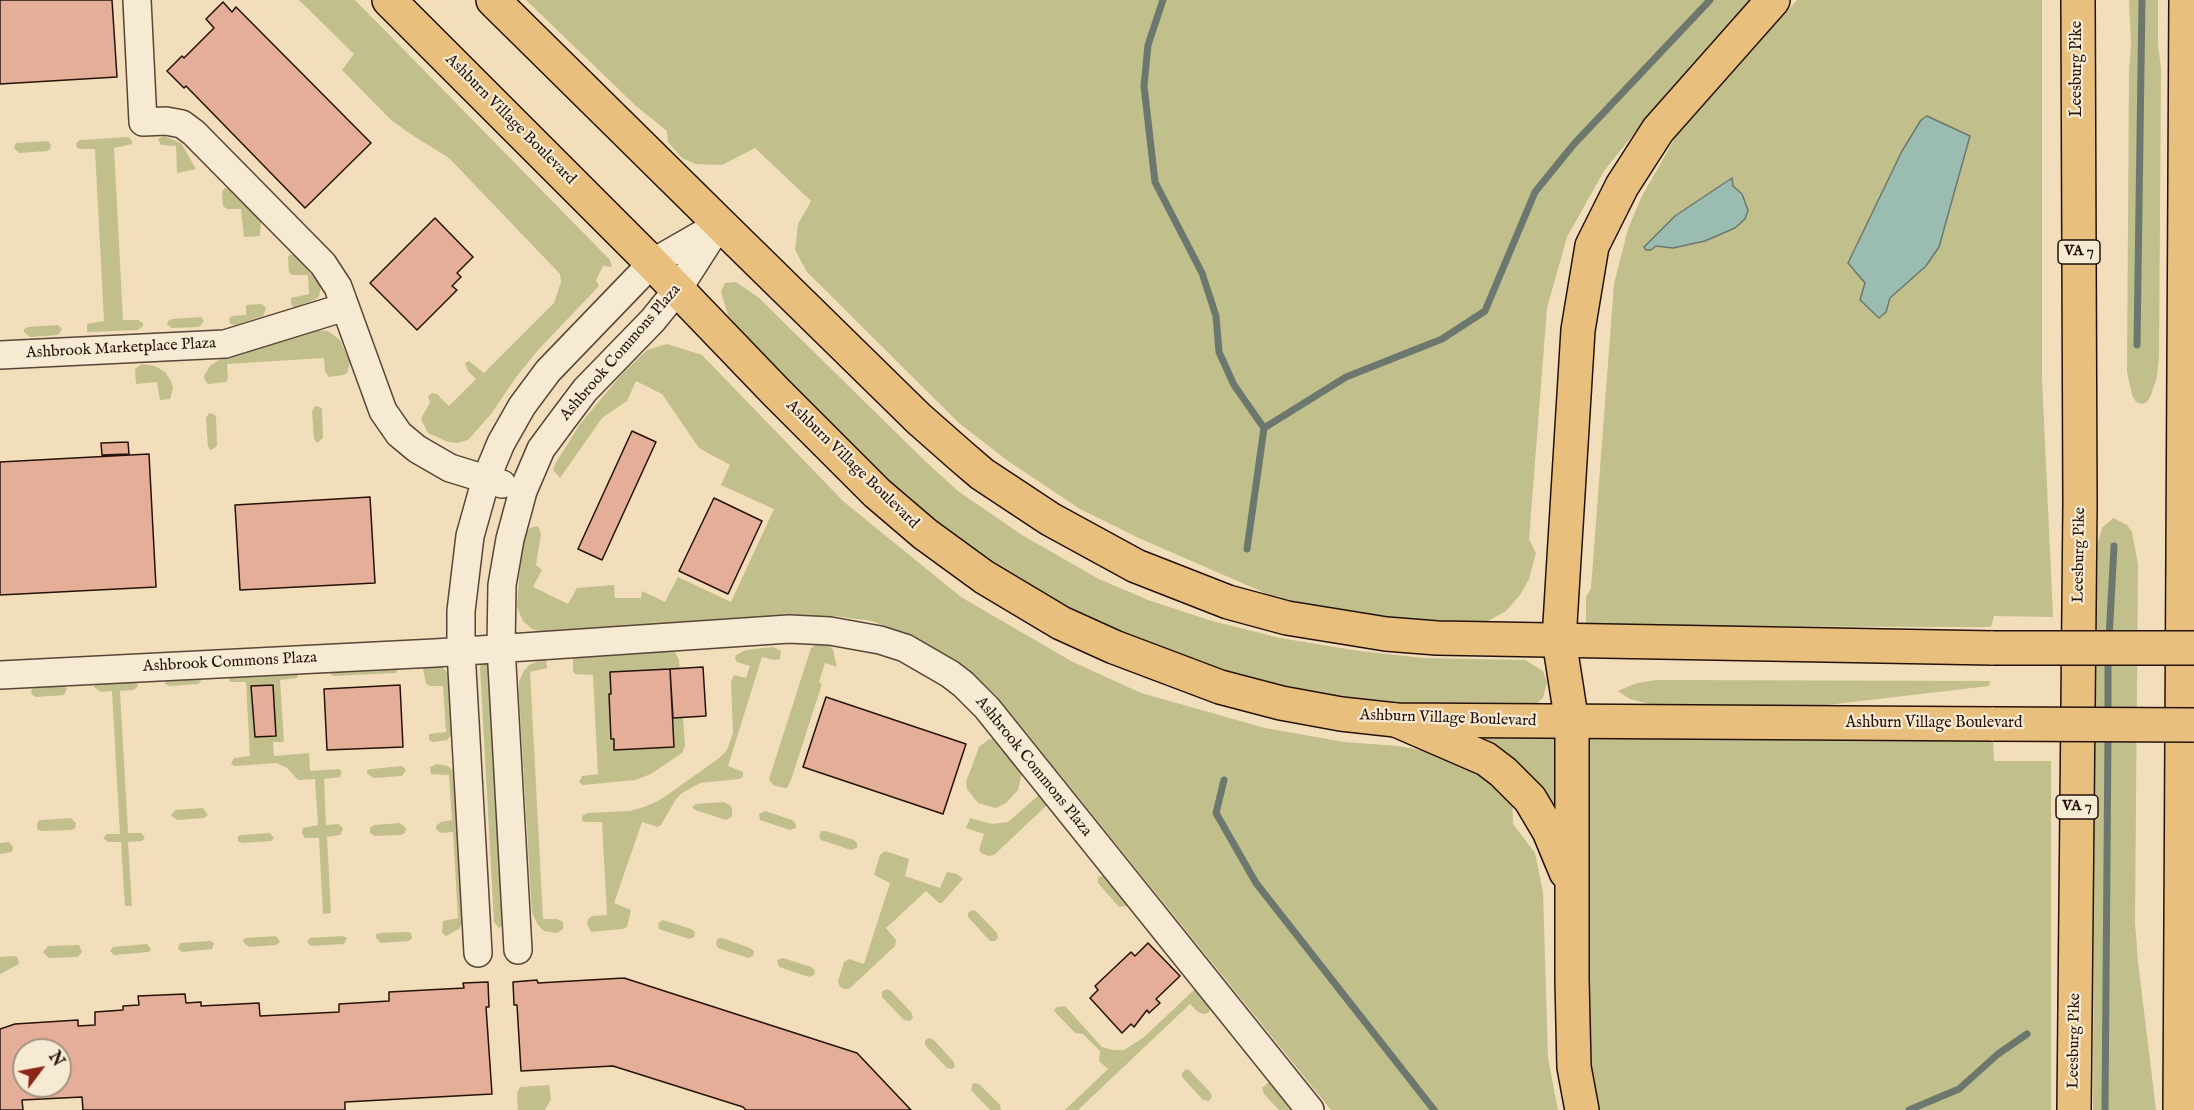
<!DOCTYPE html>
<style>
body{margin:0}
#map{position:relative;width:2194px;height:1110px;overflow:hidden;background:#f2deba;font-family:"IM FELL English",serif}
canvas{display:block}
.north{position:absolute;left:12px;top:1038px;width:60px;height:60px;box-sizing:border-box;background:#f7ead2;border:2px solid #a39482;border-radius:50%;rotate:58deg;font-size:16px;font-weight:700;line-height:24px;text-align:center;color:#25120b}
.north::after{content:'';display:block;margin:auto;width:21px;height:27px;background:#8f2418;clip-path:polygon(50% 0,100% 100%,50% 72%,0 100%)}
</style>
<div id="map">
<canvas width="2194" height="1110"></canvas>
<div class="north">N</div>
</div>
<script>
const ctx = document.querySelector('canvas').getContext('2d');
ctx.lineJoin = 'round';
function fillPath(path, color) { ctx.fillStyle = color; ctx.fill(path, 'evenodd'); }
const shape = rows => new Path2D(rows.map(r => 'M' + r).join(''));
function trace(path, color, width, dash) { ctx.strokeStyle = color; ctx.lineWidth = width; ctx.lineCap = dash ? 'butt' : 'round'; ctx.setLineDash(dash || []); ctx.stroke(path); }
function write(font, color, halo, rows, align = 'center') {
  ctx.font = font + ' "IM FELL English",serif'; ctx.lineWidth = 4.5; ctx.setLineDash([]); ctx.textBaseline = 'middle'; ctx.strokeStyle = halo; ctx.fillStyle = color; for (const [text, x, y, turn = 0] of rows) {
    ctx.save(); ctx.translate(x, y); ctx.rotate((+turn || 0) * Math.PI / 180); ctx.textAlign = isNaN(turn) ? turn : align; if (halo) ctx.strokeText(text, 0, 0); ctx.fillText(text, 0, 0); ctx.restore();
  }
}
fillPath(shape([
 [299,0,355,0,610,260,612,267,603,266,596,280,599,286,539,349,517,376,491,414,468,440,457,443,448,442,428,433,421,419,430,402,428,396,432,393,437,394,449,406,476,379,468,371,465,363,469,361,484,373,554,303,561,282,560,274,449,158,409,133,391,120,342,70,354,54],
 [526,0,1754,0,1649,115,1604,171,1567,237,1547,308,1529,539,1536,553,1529,579,1520,595,1506,611,1488,621,1467,627,1372,619,1295,606,1141,539,1080,509,1008,461,959,423,807,272,795,250,798,224,811,201,755,148,722,165,696,164,682,158,668,142,667,131,636,106],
 [1797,0,2042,0,2042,378,2053,617,1994,616,1991,627,1586,626,1586,597,1591,588,1614,284,1628,229,1641,198,1675,138],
 [2129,0,2158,0,2158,45,2161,69,2159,357,2157,377,2151,395,2147,402,2142,404,2136,402,2132,395,2127,372,2129,71,2131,45],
 [164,136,181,143,196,169,177,173,176,146,161,145,158,139],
 [128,137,132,141,132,144,114,148,123,320,138,320,143,323,143,326,138,330,87,332,87,324,104,321,95,149,80,149,77,148,76,143,80,140],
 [48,141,51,145,50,150,47,151,19,153,14,148,16,143],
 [225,188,230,189,260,219,261,222,260,236,244,237,241,209,227,209,223,206,222,192],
 [294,254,321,286,319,296,316,299,296,307,293,307,291,304,291,298,309,294,308,275,292,275,289,272,288,257,289,255],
 [736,282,758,297,926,462,958,491,1022,535,1099,579,1148,600,1212,621,1280,638,1359,651,1423,658,1525,660,1543,671,1547,682,1543,698,1533,707,1397,707,1267,685,1201,667,1064,609,1003,573,878,477,741,331,728,315,721,292,725,283],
 [262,304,266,308,263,316,235,325,230,324,229,319,232,316,246,315,246,305],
 [201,317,204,321,199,327,172,328,167,324,168,321,172,319],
 [58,325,62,329,58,335,30,337,24,332,24,329,28,327],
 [313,330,328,331,340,340,350,363,347,373,343,375,329,377,325,372,324,358,227,364,228,378,226,382,208,384,205,380,204,376,210,366,222,358],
 [667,344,702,355,844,502,961,597,1071,661,1141,693,1265,728,1344,742,1398,746,1448,755,1484,773,1512,797,1513,824,1535,853,1543,892,1548,1058,1558,1110,1331,1110,996,695,968,670,935,649,905,634,872,621,835,616,542,632,532,629,523,621,517,607,520,565,525,536,529,529,533,527,538,526,541,534,536,565,542,570,533,587,568,604,577,588,614,585,615,598,641,598,642,591,665,602,678,577,731,602,774,509,721,485,730,465,699,448,662,394,636,381,627,401,602,418,560,478,553,470,555,464,580,424,622,374,647,350],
 [142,364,155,366,165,372,171,381,173,388,170,399,160,400,157,382,136,384,135,369],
 [315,406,320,407,322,409,323,438,317,443,314,439,312,411],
 [209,413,214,414,216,417,217,446,211,450,208,447,206,418],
 [2113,518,2127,525,2132,532,2138,564,2135,922,2138,962,2156,1110,2093,1110,2095,552,2102,528],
 [819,642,827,643,833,650,837,667,825,663,819,682,822,684,791,780,787,788,784,788,773,785,769,779,811,648],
 [773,647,781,651,780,659,774,660,762,657,728,766,743,772,743,777,739,779,700,783,682,793,676,799,661,825,658,827,642,822,614,903,631,910,627,927,622,929,591,932,587,924,588,919,592,916,607,915,602,822,587,822,582,821,582,816,587,813,630,811,644,807,660,800,718,759,727,750,733,733,731,682,734,675,746,678,750,666,737,662,735,659,736,655,746,650],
 [672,650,675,652,679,660,685,746,682,753,651,774,635,780,583,785,579,782,582,776,598,774,593,675,575,674,573,671,573,659,577,656],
 [482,660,486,660,489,663,504,925,499,928,494,922,480,667],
 [541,660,546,660,547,668,530,672,543,919,557,919,563,922,563,929,557,933,544,931,538,925,532,913,519,695,519,681,524,671,529,665],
 [441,666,449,674,453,733,447,740,433,742,429,740,429,734,446,732,443,686,430,686,426,684,423,669,423,667],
 [399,668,396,673,334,676,330,674,329,672],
 [299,673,297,678,280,680,284,742,273,742,274,756,309,753,310,771,339,769,342,772,340,777,324,779,326,825,339,824,343,829,340,835,327,837,331,913,323,914,319,838,305,838,302,833,303,828,318,825,315,779,298,780,287,768,276,763,235,766,231,764,234,758,250,756,246,682,230,682,229,675],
 [200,677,201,681,198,684,169,686,165,684,166,679],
 [1656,680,1990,681,1989,686,1810,707,1661,707,1630,699,1618,691,1637,683],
 [136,681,138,686,134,690,120,691,128,833,141,833,145,838,142,841,128,842,132,906,125,906,121,842,108,842,103,838,107,834,120,834,112,691,101,692,94,687,98,682],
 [63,684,67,689,64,695,36,697,31,694,33,686],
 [1554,736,1555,811,1476,737],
 [1587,738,1850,741,1993,739,1994,761,2051,761,2051,1110,1598,1110,1593,1093,1589,1051,1590,789,1585,777],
 [989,739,996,739,1021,767,1022,773,1018,790,1006,803,996,808,978,803,967,789,966,782,979,747],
 [437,764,448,766,456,773,464,920,459,929,446,936,442,933,443,921,458,918,453,832,441,833,436,829,436,826,441,822,452,820,449,775,431,774,430,767],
 [402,766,406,770,402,776,373,778,367,773,367,770,371,769],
 [1039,795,1042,796,1047,803,1046,806,994,855,989,856,981,853,979,850,984,834,966,828,970,818,992,824,1008,822],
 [724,802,731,806,732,809,732,817,726,820,695,810,692,807,696,804],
 [203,808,208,815,204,818,177,820,171,815,175,810],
 [765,811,792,820,796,824,796,828,790,830,760,820,759,814],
 [71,818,76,823,75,828,71,830,42,831,38,830,37,826,38,821,41,820],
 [400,823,406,828,405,833,401,835,375,836,370,833,370,828,374,825],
 [821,831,826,831,854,840,857,843,857,848,851,850,821,840,819,836],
 [270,833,274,838,271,841,242,843,238,841,238,836,241,835],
 [9,842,13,847,12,852,0,854,0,843],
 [885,851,909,859,905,876,940,888,947,872,957,874,963,879,942,903,939,903,926,891,886,928,896,940,895,946,849,989,845,989,840,987,838,981,844,962,849,959,864,964,890,883,874,875,880,855],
 [1107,875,1128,902,1127,906,1119,907,1098,883,1098,877],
 [972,910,976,911,997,933,998,938,995,941,990,941,968,917,968,913],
 [663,920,691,929,695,932,694,937,689,939,659,929,658,923],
 [408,932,411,933,412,938,409,941,381,943,376,938,376,934,380,933],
 [276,936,280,942,276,945,249,947,243,942,244,939,247,938],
 [343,936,347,938,344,944,311,946,307,942,310,938],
 [722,938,750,948,754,951,753,956,748,958,718,948,716,944,717,939],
 [210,941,214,943,212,949,182,952,178,949,179,945,181,943],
 [147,944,151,949,149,952,114,955,110,951,113,947],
 [79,945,82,952,78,957,49,958,43,952,48,946],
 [15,956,18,958,19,964,0,974,0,957],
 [783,958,811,967,815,970,814,975,809,977,779,967,777,960],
 [1196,988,1213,1007,1208,1013,1203,1014,1198,1012,1190,1004,1078,1110,1065,1110,1108,1069,1099,1061,1100,1051,1083,1034,1075,1033,1056,1013,1054,1010,1057,1007,1065,1006,1102,1047,1113,1050,1124,1050,1143,1038],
 [886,989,891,991,911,1012,913,1017,910,1021,904,1020,882,997,882,992],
 [928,1038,933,1039,953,1061,955,1066,952,1069,947,1068,925,1045,925,1041],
 [1186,1069,1190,1071,1210,1092,1212,1097,1209,1101,1203,1100,1182,1077,1182,1073],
 [1270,1081,1294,1110,1279,1110,1264,1094,1262,1088],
 [973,1083,979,1084,1000,1105,1001,1110,990,1110,971,1090],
 [549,1085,551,1099,545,1110,518,1110,517,1093,520,1087]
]), '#c1bf8b');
const water = shape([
 [1927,116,1970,136,1939,247,1926,266,1890,298,1886,312,1879,318,1860,300,1865,283,1848,263,1902,151,1921,120,1927,116],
 [1732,178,1733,186,1742,194,1748,210,1745,219,1735,228,1705,241,1673,248,1656,246,1651,250,1646,250,1644,247,1675,216,1732,178]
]);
fillPath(water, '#9bbcb0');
trace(water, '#6c786e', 1.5);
trace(shape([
 [1163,0,1148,45,1144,86,1155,182,1202,273,1216,316,1219,352,1234,385,1264,428,1247,549],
 [2137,345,2142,0],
 [1264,428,1346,377,1442,339,1485,311,1535,192,1574,144,1710,0],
 [2109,639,2114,546],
 [2108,717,2108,656],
 [1224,780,1216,813,1256,883,1434,1110],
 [1909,1110,1959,1089,1998,1054,2027,1034],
 [2105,1110,2108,734]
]), '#6c786e', 7);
const building = shape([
 [0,0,112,0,117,77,0,84,0,0],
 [223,2,232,12,236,7,371,143,305,208,186,86,184,88,167,71,182,56,184,58,214,28,206,19,223,2],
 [435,218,473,257,457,273,461,277,452,286,457,290,417,330,370,283,435,218],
 [632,431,656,442,602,560,578,549,632,431],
 [128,442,129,454,102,455,101,443,128,442],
 [149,454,156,587,0,595,0,462,149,454],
 [370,497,375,583,240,590,235,505,370,497],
 [714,498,762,521,728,594,679,571,714,498],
 [703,667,706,716,673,718,670,669,703,667],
 [670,669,674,747,614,750,614,739,611,739,609,694,611,694,610,672,670,669],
 [273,685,276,736,255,737,251,686,273,685],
 [400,685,403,747,327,750,324,689,400,685],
 [826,697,966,744,943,814,803,767,826,697],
 [1148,943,1180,976,1156,999,1160,1003,1149,1013,1147,1010,1134,1027,1131,1024,1122,1033,1090,998,1098,990,1095,986,1131,952,1135,956,1148,943],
 [624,978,857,1053,911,1110,746,1110,743,1107,613,1066,521,1071,517,1005,514,1005,513,982,537,980,538,983,624,978],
 [488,982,489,1007,486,1007,492,1094,345,1102,345,1110,83,1110,82,1097,22,1100,23,1110,0,1110,0,1029,15,1024,78,1020,78,1026,95,1025,95,1012,123,1010,123,1006,139,1005,138,996,185,994,186,1003,201,1002,201,1006,259,1003,260,1016,339,1012,339,1004,389,1001,389,992,464,988,463,983,488,982],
 [24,1050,60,1050,60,1086,24,1086,24,1050]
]);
fillPath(building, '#e5ae99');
trace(building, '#25120b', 1.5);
const minor = shape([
 [137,0,143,122,166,121,182,124,194,133,323,264,338,287,383,411,399,434,417,449,450,468,502,484],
 [0,355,225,344,345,307],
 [0,675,435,653,789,629,830,631,880,640,905,648,950,674,963,684,987,708,1310,1110],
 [518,950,501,647,502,585,510,539,519,506,523,491,541,449,561,422,585,390,653,320,678,289,717,228],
 [478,953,461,651,461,611,470,536,486,479,501,443,522,406,548,371,652,263,720,224]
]);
const major = shape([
 [389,0,652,263,776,392,877,493,925,534,984,577,1061,623,1114,647,1220,687,1281,703,1341,714,1396,720,1994,724],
 [493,0,720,224,919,419,961,456,982,474,1050,519,1136,566,1228,602,1287,618,1386,634,1437,638,1993,648]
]);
const highway = shape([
 [1396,720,1486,759,1503,772,1530,799,1549,831,1566,872],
 [1582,1110,1574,1067,1572,980,1572,723,1559,640,1578,330,1592,246,1622,186,1658,130,1773,0],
 [2074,1110,2080,504,2078,0],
 [2180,1110,2186,0]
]);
trace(minor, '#584537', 30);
trace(major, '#25120b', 36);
trace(highway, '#25120b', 36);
trace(minor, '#f7ead2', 27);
trace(major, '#e9bf7d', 33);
trace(highway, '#e9bf7d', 33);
const majorBridge = shape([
 [1993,648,2194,648],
 [1994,724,2194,725]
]);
trace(majorBridge, '#25120b', 36, []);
trace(majorBridge, '#e9bf7d', 33);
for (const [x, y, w] of [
 [2079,252,42],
 [2077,807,42]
]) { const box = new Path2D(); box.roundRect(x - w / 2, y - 12, w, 24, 4.5); ctx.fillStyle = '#f7ead2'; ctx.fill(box); trace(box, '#25120b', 1.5); }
write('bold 15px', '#25120b', null, [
 ["VA 7",2079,252],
 ["VA 7",2077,807]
]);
write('16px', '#25120b', '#f7ead2', [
 ["Leesburg Pike",2078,69,-90],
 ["Ashburn Village Boulevard",510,120,45],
 ["Ashbrook Marketplace Plaza",121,349,-3],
 ["Ashbrook Commons Plaza",621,353,-49],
 ["Ashburn Village Boulevard",852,465,44],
 ["Leesburg Pike",2080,555,-89],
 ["Ashbrook Commons Plaza",230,663,-3],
 ["Ashburn Village Boulevard",1448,719,2],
 ["Ashburn Village Boulevard",1934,724],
 ["Ashbrook Commons Plaza",1033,767,51],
 ["Leesburg Pike",2075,1041,-89]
]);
</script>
